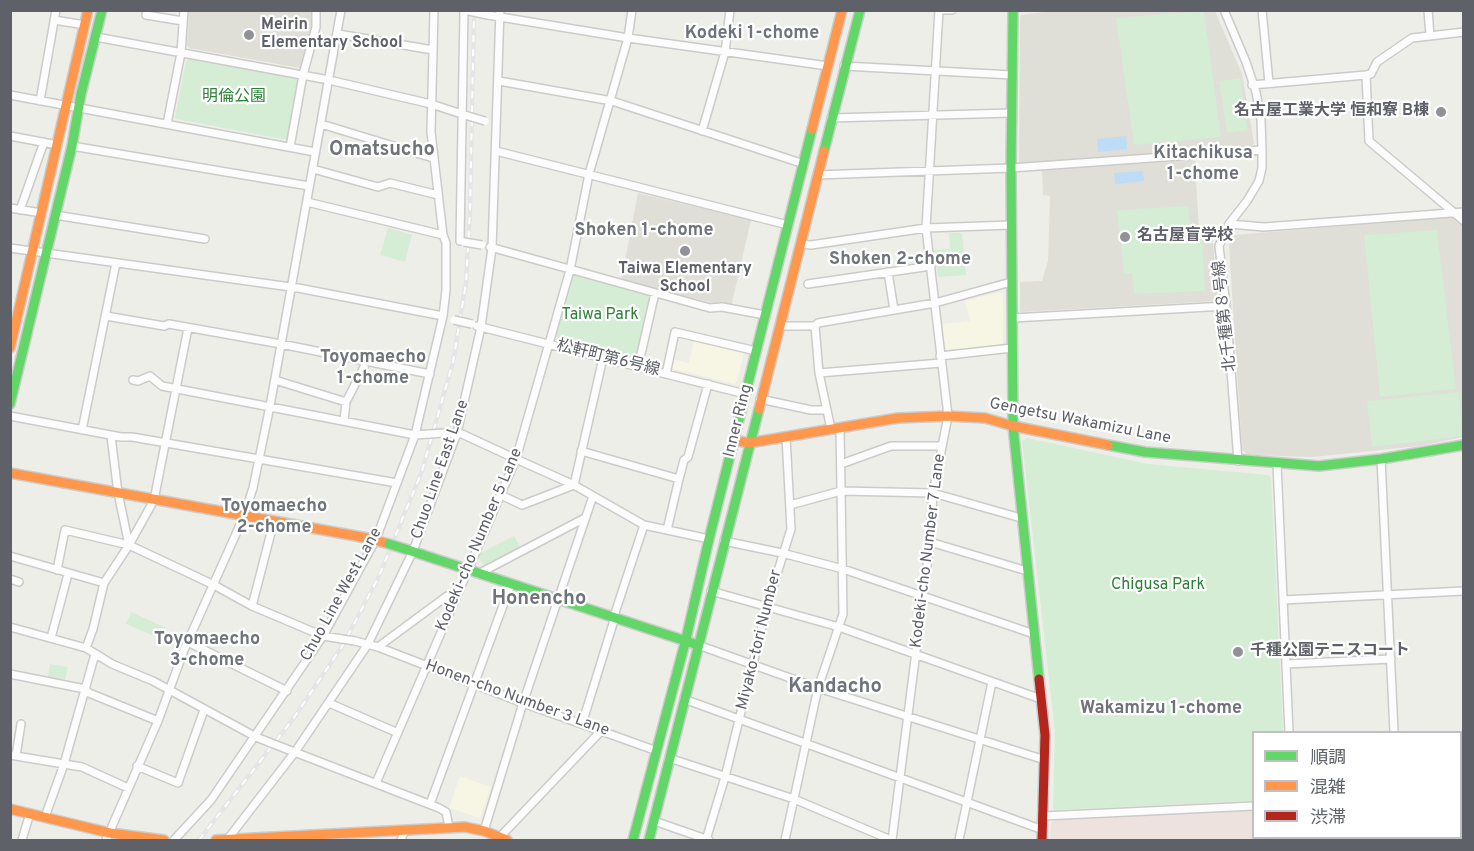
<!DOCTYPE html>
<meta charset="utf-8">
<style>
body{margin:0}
#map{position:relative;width:1474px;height:851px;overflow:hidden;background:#eeeee9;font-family:Overpass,"Noto Sans JP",sans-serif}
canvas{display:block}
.frame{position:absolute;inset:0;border:12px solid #5e6168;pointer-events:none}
.legend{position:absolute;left:1252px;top:731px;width:210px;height:108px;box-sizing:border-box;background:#fff;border:2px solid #bfc0c3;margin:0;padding:8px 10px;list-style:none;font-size:18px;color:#5e6168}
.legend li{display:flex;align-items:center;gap:12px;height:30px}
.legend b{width:30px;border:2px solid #bfc0c3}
</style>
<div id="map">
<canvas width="1474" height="851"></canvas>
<div class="frame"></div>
<ul class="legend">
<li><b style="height:8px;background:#63d668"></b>順調</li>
<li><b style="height:8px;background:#ff974d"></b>混雑</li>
<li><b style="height:8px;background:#b3261e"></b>渋滞</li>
</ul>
</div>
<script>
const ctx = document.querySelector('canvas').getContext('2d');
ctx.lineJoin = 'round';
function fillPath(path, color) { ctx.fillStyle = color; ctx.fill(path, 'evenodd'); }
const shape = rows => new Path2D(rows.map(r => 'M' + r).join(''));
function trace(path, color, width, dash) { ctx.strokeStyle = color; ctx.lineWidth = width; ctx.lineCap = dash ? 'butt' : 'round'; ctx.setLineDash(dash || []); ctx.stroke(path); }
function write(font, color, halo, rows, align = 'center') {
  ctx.font = font + ' Overpass,"Noto Sans JP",sans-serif'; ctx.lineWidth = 4.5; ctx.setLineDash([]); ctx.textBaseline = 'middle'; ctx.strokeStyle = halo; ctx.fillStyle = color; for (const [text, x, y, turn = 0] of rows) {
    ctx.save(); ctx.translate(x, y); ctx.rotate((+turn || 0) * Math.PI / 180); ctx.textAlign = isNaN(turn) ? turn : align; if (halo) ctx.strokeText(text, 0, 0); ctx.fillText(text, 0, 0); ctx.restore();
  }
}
fillPath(shape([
 [1000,292,1003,294,1003,346,948,352,945,350,942,324,970,321,965,301],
 [694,340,744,352,737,382,734,384,673,369,671,366,672,359,689,363],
 [460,776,491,787,480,818,449,808]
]), '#f7f5e3');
fillPath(shape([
 [1058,10,1215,11,1242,74,1254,143,1251,148,1019,163,1020,17,1022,15],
 [189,11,313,11,313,26,302,66,300,68,189,48,187,45],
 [1195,160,1199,232,1205,243,1213,243,1218,298,1217,301,1020,312,1020,282,1042,281,1048,261,1050,196,1043,195,1042,170],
 [638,193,751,220,731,307,621,281],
 [1452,217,1463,226,1463,437,1419,446,1313,457,1248,455,1242,449,1229,245,1234,235],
 [1461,800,1463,800,1463,840,1405,840,1405,838,1460,838],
 [1298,838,1395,838,1395,840,1298,840]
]), '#dfded7');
fillPath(shape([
 [1253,810,1254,838,1288,838,1288,840,1050,840,1051,824,1054,820]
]), '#eee2de');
fillPath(shape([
 [1204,11,1221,137,1134,145,1116,18],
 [190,58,299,78,288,140,176,119,175,117,186,61],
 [1240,78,1248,130,1227,133,1219,81],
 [1188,206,1191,233,1202,241,1205,291,1134,294,1132,273,1124,274,1117,210],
 [388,228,412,235,405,262,380,255],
 [1437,230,1456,389,1380,397,1364,235],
 [949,233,962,233,966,275,938,277,934,250,950,249],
 [574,275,651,294,652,297,637,358,633,359,559,341,556,337,572,276],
 [1459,392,1463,436,1372,447,1367,401],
 [1027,438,1148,464,1268,475,1271,478,1283,732,1254,732,1253,801,1055,810,1053,808,1055,732,1022,441],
 [514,536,522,550,486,568,476,555],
 [131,612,166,628,161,639,126,624],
 [50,664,68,667,65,680,48,677]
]), '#d5ecd5');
fillPath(shape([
 [1126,136,1127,149,1098,152,1097,139],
 [1143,171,1144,181,1115,184,1114,173]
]), '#bedbf8');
const street = shape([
 [147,10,146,15,183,21],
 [939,10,952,10],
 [1224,10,1246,62,1256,92,1261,120,1262,150,1262,168,1259,181,1247,201,1229,224,1219,246,1226,306,1238,461],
 [1262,10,1269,83],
 [1428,10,1430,36],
 [488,15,628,38,828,66],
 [54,20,85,25],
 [1464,32,1412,38,1377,62,1371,74,1366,75,1369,141,1464,221],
 [338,34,433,50],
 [96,37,329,80,431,104,468,116],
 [844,66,1012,75],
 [499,81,612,101,804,164],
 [1252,85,1366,75],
 [10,95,315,152],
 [40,101,56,10],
 [831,118,1011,113],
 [167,124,181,53,184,10],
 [321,124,433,158],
 [702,131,725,52,730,10],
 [10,136,58,145],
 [72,146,309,186],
 [290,147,303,75,316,27,316,10],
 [496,151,788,225],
 [313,169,378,187,390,183,438,195],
 [817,175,1011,168,1262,150],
 [307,202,443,235],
 [10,208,42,213],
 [20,210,44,142],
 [55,215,205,239],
 [1229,224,1264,227,1464,212],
 [460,241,464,10],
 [800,244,811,245,926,228,1011,225],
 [490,247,710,308,722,307,765,315],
 [10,248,298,288,443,316],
 [888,272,894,310],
 [808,284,931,266],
 [106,316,164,326,169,324,281,344,430,374],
 [1013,318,1226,306],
 [477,326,745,394],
 [779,326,815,326],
 [940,356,1012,348],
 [638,367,655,293],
 [819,373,941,363],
 [666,374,675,332,756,351],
 [133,380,138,381,150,376,162,386,415,435,429,434],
 [275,380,346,402],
 [760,399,811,410,827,410],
 [10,416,121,437,132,437,397,483],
 [344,420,346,402,364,367,365,361],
 [831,429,819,373,815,326,818,323,935,303,1011,282],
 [82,430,116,263],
 [444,433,462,434,516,459,574,485,644,525,709,539],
 [111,436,118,493,129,545],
 [581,451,679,479,667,530],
 [1381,459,1394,732],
 [841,464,891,446,942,446],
 [1277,464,1289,732],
 [679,479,684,460,688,457,708,384],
 [501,495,522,505,574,485,603,358],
 [790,505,841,491,933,493,1021,518],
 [724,541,782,553,843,569,1034,634],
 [930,542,1027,571],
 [10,556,104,583],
 [57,570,65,530,129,545,214,585,252,606,323,636,342,639],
 [478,574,585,518],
 [10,579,19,582],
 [711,591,839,627,1041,699],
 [1283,600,1464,591],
 [252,606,274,521],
 [614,616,644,525],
 [10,627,86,648,112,664,153,681,256,737,271,743],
 [51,638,68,574],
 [355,641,378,647,523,703,657,751],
 [188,642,287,691],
 [698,645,818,688,1045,760],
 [378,647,447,596,457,596],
 [86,648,93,629,104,583,129,545,154,500,188,328],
 [1286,664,1391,659],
 [10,674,85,689,89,693,158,721],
 [684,699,1043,830],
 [329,703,398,733],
 [582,724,615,617],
 [284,748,439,808,446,812,449,827],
 [10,755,82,767,128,788],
 [16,756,21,724],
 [669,758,794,799,891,840],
 [137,766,178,783,204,710],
 [376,783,516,459,570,270,589,174,628,38,632,10],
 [1460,797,1464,797],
 [430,804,511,584],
 [1043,816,1254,806],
 [45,817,64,764,95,654],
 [654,821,709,840],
 [484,831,523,703,593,496],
 [499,838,601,731],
 [1293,838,1293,840],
 [1399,838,1399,840],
 [22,840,30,813],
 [106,840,158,721,184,650,244,516,253,488,270,406,341,10],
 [174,840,211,800,323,636,376,539,415,435,443,316,446,290,446,243,443,235,431,132,434,10],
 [227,840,295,752,368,644,413,551,457,433,481,327,492,248,500,10],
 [401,840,405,830],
 [706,840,725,777,767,606,791,529,786,437],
 [785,840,818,688,843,614,840,428],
 [892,840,930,542,933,493,948,416,926,228,939,10],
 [959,840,992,682]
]);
const fast = shape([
 [1013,10,1011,168,1013,426,1039,679],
 [824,151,860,10],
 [10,404,72,146,81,94,102,10],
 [1108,445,1145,452,1319,466,1381,459,1464,445],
 [402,548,698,645],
 [633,840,686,639,709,539,812,129],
 [649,840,759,409]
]);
const slow = shape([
 [812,129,842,10],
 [10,348,88,10],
 [759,409,824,151],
 [733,440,749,443,898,418,948,416,985,418,1013,426,1108,445],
 [10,473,367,538,389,544],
 [10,809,110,833,164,840],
 [216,840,465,827,484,831,507,840]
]);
const jam = shape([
 [1039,679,1045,735,1042,840]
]);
trace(street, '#cbcbca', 10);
trace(fast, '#cbcccb', 12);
trace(slow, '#cbcccb', 12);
trace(jam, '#cbcccb', 12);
trace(street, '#fcfcfc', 7);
trace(fast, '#63d668', 9);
trace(slow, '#ff974d', 9);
trace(jam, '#b3261e', 9);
const rail = shape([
 [199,840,293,719,343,645,379,576,422,471,453,362,466,283,470,211,474,10]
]);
trace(rail, '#e4e5e4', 4.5);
trace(rail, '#fff', 2, [7]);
const streetBridge = shape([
 [469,11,488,15],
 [468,116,485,121],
 [464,242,482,245],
 [454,320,472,324],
 [429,434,444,433],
 [342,639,355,641],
 [271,743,284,748]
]);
const fastBridge = shape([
 [389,544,402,548]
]);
trace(streetBridge, '#cbcbca', 10, []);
trace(fastBridge, '#cbcccb', 12, []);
trace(streetBridge, '#fcfcfc', 7);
trace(fastBridge, '#63d668', 9);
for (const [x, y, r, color] of [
 [249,35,6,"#909295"],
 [1441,112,6,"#909295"],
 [1125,237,6,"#909295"],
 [685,251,6,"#909295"],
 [1238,652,6,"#909295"]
]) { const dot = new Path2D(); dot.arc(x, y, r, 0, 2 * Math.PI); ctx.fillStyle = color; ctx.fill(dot); trace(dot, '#fff', 2); }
write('bold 16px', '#5e6168', '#fff', [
 ["Meirin",261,26],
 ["Elementary School",261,44],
 ["名古屋工業大学 恒和寮 B棟",1429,112,"right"],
 ["名古屋盲学校",1137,237],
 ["Taiwa Elementary",685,270,"center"],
 ["School",685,288,"center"],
 ["千種公園テニスコート",1250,652]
], 'left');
write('16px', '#2b8136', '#fff', [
 ["明倫公園",234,98],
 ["Taiwa Park",600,316],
 ["Chigusa Park",1158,586]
]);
write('16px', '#5e6168', '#fff', [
 ["北千種第８号線",1226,316,-96],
 ["松軒町第6号線",608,359,14],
 ["Inner Ring",739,421,-76],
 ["Gengetsu Wakamizu Lane",1080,422,11],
 ["Chuo Line East Lane",441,470,-71],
 ["Kodeki-cho Number 5 Lane",480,540,-67],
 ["Kodeki-cho Number 7 Lane",929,551,-83],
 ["Chuo Line West Lane",342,595,-61],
 ["Miyako-tori Number",760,640,-76],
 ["Honen-cho Number 3 Lane",517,699,20]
]);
write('bold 18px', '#6f737a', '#fff', [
 ["Kodeki 1-chome",752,34],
 ["Kitachikusa",1203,154],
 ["1-chome",1203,175],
 ["Shoken 1-chome",644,231],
 ["Shoken 2-chome",900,260],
 ["Toyomaecho",373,358],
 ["1-chome",373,379],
 ["Toyomaecho",274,507],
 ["2-chome",274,528],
 ["Toyomaecho",207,640],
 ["3-chome",207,661],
 ["Wakamizu 1-chome",1161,709]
]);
write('bold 20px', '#6f737a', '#fff', [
 ["Omatsucho",382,151],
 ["Honencho",539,600],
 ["Kandacho",835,688]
]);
</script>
